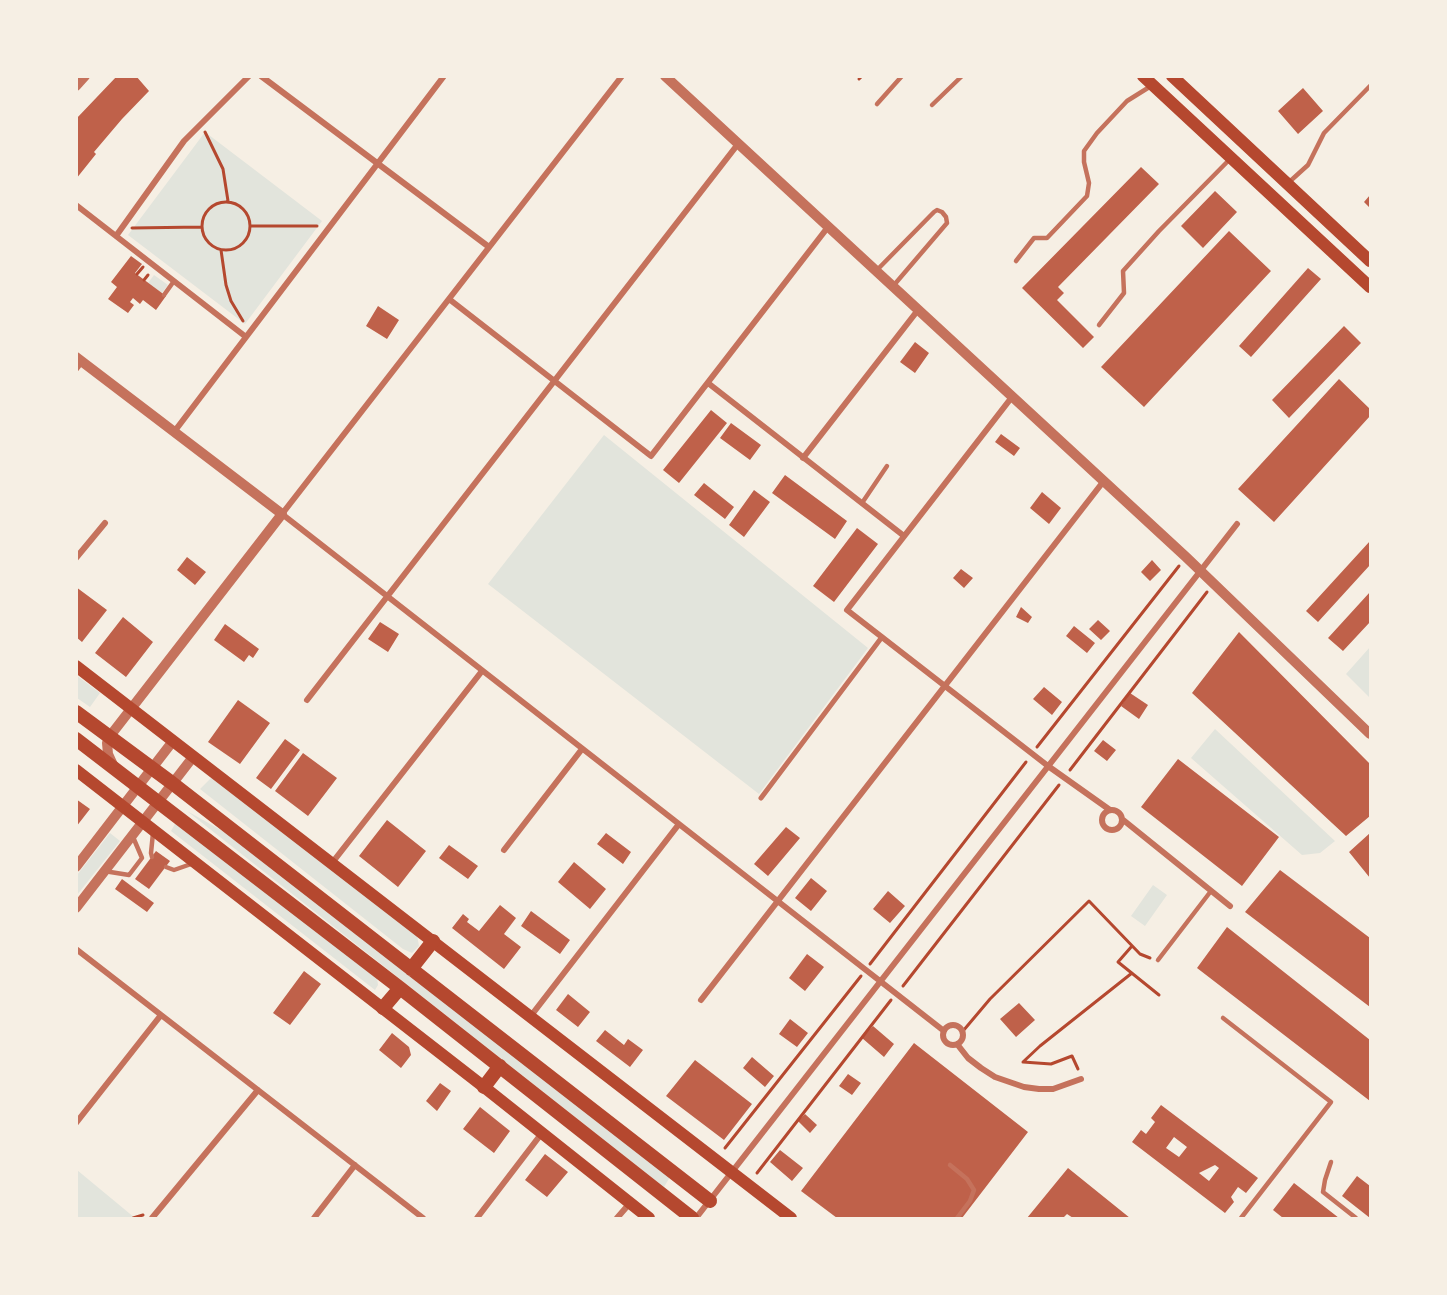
<!DOCTYPE html>
<style>
body{margin:0}
#map{position:relative;width:1447px;height:1295px;overflow:hidden;background:#f6efe4;font-family:Overpass,sans-serif}
canvas{display:block}
.frame{position:absolute;inset:0;border:78px solid #f6efe4;pointer-events:none}
</style>
<div id="map">
<canvas width="1447" height="1295"></canvas>
<div class="frame"></div>
</div>
<script>
const ctx = document.querySelector('canvas').getContext('2d');
ctx.lineJoin = 'round';
function fillPath(path, color) { ctx.fillStyle = color; ctx.fill(path, 'evenodd'); }
const shape = rows => new Path2D(rows.map(r => 'M' + r).join(''));
function trace(path, color, width, dash) { ctx.strokeStyle = color; ctx.lineWidth = width; ctx.lineCap = dash ? 'butt' : 'round'; ctx.setLineDash(dash || []); ctx.stroke(path); }
fillPath(shape([
 [205,132,322,221,245,324,128,235],
 [154,275,168,285,162,293,148,283],
 [604,435,868,648,759,794,488,584],
 [1370,647,1370,698,1346,674],
 [76,675,100,693,90,707,77,698],
 [1215,729,1335,841,1320,853,1302,855,1191,758],
 [212,777,417,935,419,946,412,953,403,949,200,789],
 [187,811,244,843,670,1177,664,1187],
 [176,822,377,978,378,985,375,990,171,831],
 [110,833,120,841,77,895,77,875],
 [1153,885,1167,895,1145,926,1131,916],
 [77,1170,135,1218,77,1218]
]), '#e2e4dc');
fillPath(shape([
 [117,76,136,76,149,91,122,119,94,152,96,154,76,179,76,119],
 [1303,88,1323,111,1298,134,1278,111],
 [1141,167,1159,184,1058,287,1064,293,1057,300,1094,337,1083,348,1022,288],
 [1215,191,1237,212,1203,248,1181,226],
 [1370,195,1370,208,1364,202],
 [1229,231,1271,271,1144,407,1101,367],
 [131,256,142,264,135,273,166,296,156,310,143,300,140,304,133,298,130,302,134,305,128,313,108,299,117,287,111,282],
 [1308,268,1321,279,1251,357,1239,346],
 [378,306,399,320,387,339,366,326],
 [1344,326,1361,343,1289,418,1272,400],
 [915,342,929,353,915,373,900,362],
 [1339,379,1370,409,1370,416,1274,522,1238,489],
 [711,410,727,423,679,483,663,470],
 [731,423,761,445,750,460,720,438],
 [1001,434,1020,448,1014,456,995,442],
 [785,475,847,521,835,539,772,493],
 [704,483,734,507,725,519,694,495],
 [754,490,770,502,744,537,729,525],
 [1042,492,1061,508,1049,524,1030,508],
 [857,528,878,544,834,602,813,586],
 [1370,541,1370,565,1318,622,1306,611],
 [187,557,206,572,195,585,177,570],
 [1152,560,1161,570,1150,581,1141,572],
 [961,569,973,578,964,588,953,578],
 [76,587,107,610,82,642,76,637],
 [1370,592,1370,622,1343,651,1328,638],
 [1021,607,1032,617,1028,623,1016,617],
 [123,617,153,642,126,677,95,653],
 [1098,620,1110,631,1101,640,1089,629],
 [380,622,399,634,388,652,368,639],
 [225,624,259,649,253,658,249,655,244,662,214,640],
 [1074,626,1095,643,1087,653,1066,636],
 [1239,632,1370,764,1370,816,1346,836,1192,693],
 [1044,687,1062,702,1052,715,1033,699],
 [1130,693,1148,705,1139,719,1121,706],
 [238,700,270,723,240,764,208,742],
 [285,739,300,750,271,789,256,778],
 [1103,740,1116,750,1107,761,1094,751],
 [303,753,337,778,308,816,275,791],
 [1178,759,1279,837,1242,886,1141,807],
 [76,799,90,809,76,827],
 [387,820,426,851,398,887,359,856],
 [786,827,800,838,768,876,754,864],
 [606,833,631,852,623,864,597,844],
 [1370,833,1370,878,1349,852],
 [449,845,478,866,468,879,439,858],
 [156,851,170,861,149,889,135,879],
 [574,862,606,889,590,909,558,882],
 [1280,870,1370,938,1370,1007,1245,912],
 [811,878,827,891,811,911,795,898],
 [122,879,154,903,147,912,115,889],
 [888,891,905,906,890,923,873,909],
 [500,905,516,918,504,934,521,947,504,969,452,928,463,914,469,919,467,922,479,931],
 [531,911,570,940,560,954,521,926],
 [1227,927,1370,1040,1370,1101,1197,968],
 [807,954,824,967,805,991,789,978],
 [304,971,321,984,290,1025,273,1013],
 [568,994,590,1012,578,1027,556,1010],
 [1019,1003,1035,1020,1016,1037,1000,1019],
 [790,1019,808,1033,797,1047,779,1034],
 [873,1026,894,1044,884,1057,862,1038],
 [605,1030,624,1045,628,1039,643,1050,630,1067,596,1041],
 [392,1033,409,1047,411,1055,401,1068,379,1050],
 [914,1043,1028,1132,962,1218,837,1218,801,1191],
 [752,1057,774,1076,765,1087,743,1068],
 [695,1060,752,1104,724,1140,666,1096],
 [848,1074,861,1083,852,1095,839,1086],
 [440,1083,451,1091,437,1111,426,1101],
 [1161,1105,1258,1178,1246,1193,1238,1187,1231,1197,1234,1202,1225,1213,1132,1142,1141,1130,1146,1134,1155,1122,1151,1118],
 [1174,1137,1187,1147,1179,1157,1166,1148],
 [1215,1165,1219,1168,1209,1181,1199,1173],
 [480,1107,510,1131,494,1153,463,1129],
 [805,1114,817,1125,810,1133,798,1121],
 [780,1150,803,1168,792,1181,770,1162],
 [545,1154,568,1172,547,1197,525,1180],
 [1068,1168,1130,1218,1073,1218,1067,1214,1063,1218,1027,1218],
 [1357,1176,1370,1186,1370,1218,1342,1196],
 [1294,1183,1339,1218,1283,1218,1273,1210]
]), '#bf614a');
trace(shape([
 [859,79,862,76],
 [205,132,223,169,228,201],
 '202 226a24 24 0 1 1 48 0a24 24 0 1 1-48 0Z',
 [250,226,317,226],
 [132,228,201,227],
 [221,250,226,285,231,301,243,321],
 [137,274,143,267],
 [144,280,148,275],
 [1037,747,1179,566],
 [1070,770,1207,592],
 [1132,946,1118,962,1159,995],
 [870,964,1026,762],
 [903,986,1059,785],
 [963,1031,990,999,1089,901,1140,954,1150,958],
 [1078,1069,1072,1056,1051,1064,1023,1062,1040,1046,1132,973],
 [725,1148,861,976],
 [757,1173,891,1000],
 [133,1218,143,1215]
]), '#b5482f', 3);
trace(shape([
 [877,104,902,76],
 [932,105,962,76],
 [1287,184,1308,165,1324,133,1370,86],
 [1016,261,1034,238,1047,238,1087,196,1089,183,1084,162,1084,151,1097,133,1127,101,1151,86],
 [876,271,934,212,937,210,942,212,946,217,947,223,894,285],
 [164,295,174,281],
 [1099,325,1124,293,1123,271,1159,231,1231,158],
 [862,503,887,466],
 [152,857,151,853,153,833],
 [166,867,174,870,194,863],
 [104,871,129,875,142,858,133,837],
 [1158,960,1211,891],
 [1223,1018,1331,1102,1241,1218],
 [1331,1162,1325,1180,1323,1192,1356,1218],
 [950,1165,967,1179,974,1190,970,1201,957,1218]
]), '#c5725c', 4.5);
trace(shape([
 [761,798,882,637]
]), '#c5725c', 5);
trace(shape([
 [261,76,489,247],
 [622,76,282,514,944,1031],
 [76,205,246,337],
 [116,236,184,141,249,76],
 [449,299,651,456,828,227],
 [76,369,82,361],
 [708,383,904,536],
 [1012,397,847,610,1048,766,1110,810],
 [174,432,444,76],
 [803,458,918,310],
 [76,558,105,523],
 [307,700,738,144],
 '1102 820a10 10 0 1 1 20 0a10 10 0 1 1-20 0Z',
 [1122,819,1230,906],
 [504,850,582,749],
 [332,863,482,671],
 [76,949,423,1218],
 [701,1000,1103,482],
 [530,1017,679,824],
 '943 1035a10 10 0 1 1 20 0a10 10 0 1 1-20 0Z',
 [957,1044,968,1058,981,1068,995,1077,1024,1087,1039,1089,1053,1089,1081,1079],
 [76,1123,161,1015],
 [152,1218,258,1090],
 [314,1218,355,1165],
 [477,1218,542,1133],
 [617,1218,630,1203],
 [696,1218,1237,524]
]), '#c5725c', 6);
trace(shape([
 [665,76,1186,557,1370,734],
 [76,86,85,76],
 [76,357,282,514,110,736,107,743,108,754,114,767],
 [76,867,173,741],
 [76,908,193,757]
]), '#c5725c', 10);
trace(shape([
 [1143,76,1370,287],
 [1172,76,1370,261],
 [76,666,791,1218],
 [76,770,484,1087,649,1218]
]), '#b5482f', 12);
trace(shape([
 [76,712,172,783,710,1201],
 [76,739,400,988,692,1218],
 [411,969,433,941],
 [383,1008,400,988],
 [484,1087,500,1066]
]), '#b5482f', 14);
</script>
